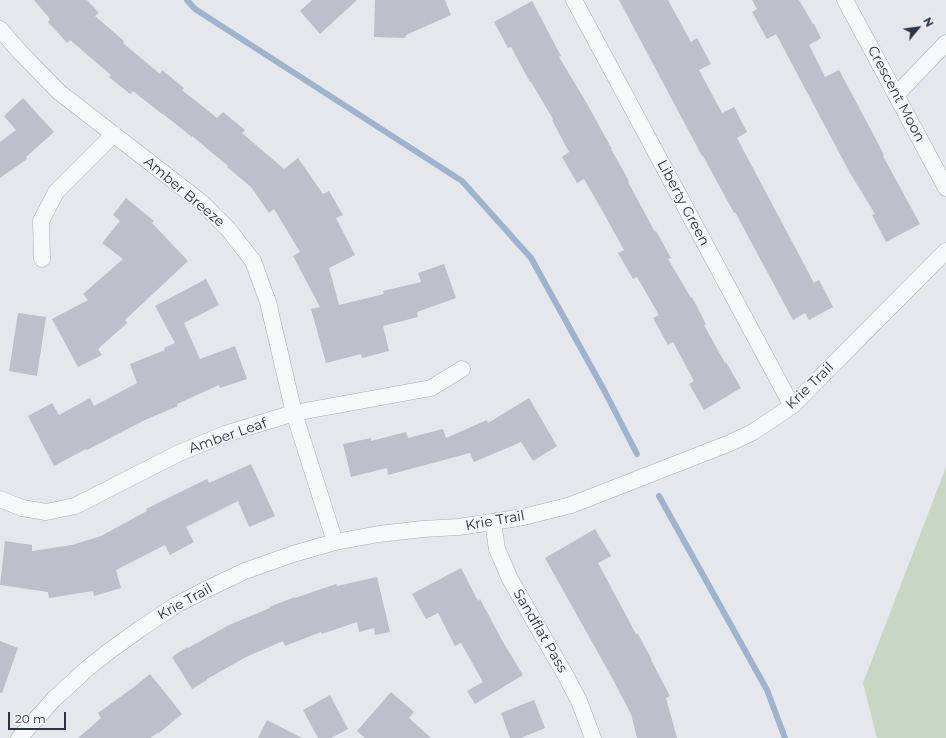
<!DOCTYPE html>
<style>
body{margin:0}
#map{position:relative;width:946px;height:738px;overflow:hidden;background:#e4e7ec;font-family:Montserrat,sans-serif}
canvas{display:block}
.north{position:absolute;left:898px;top:8px;width:40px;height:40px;-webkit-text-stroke:3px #f4f6f9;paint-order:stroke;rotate:61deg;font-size:11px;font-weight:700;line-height:16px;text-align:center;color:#2b3445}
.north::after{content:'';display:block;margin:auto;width:14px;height:18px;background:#2b3445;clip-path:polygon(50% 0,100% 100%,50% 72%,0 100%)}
.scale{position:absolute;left:8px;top:712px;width:58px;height:18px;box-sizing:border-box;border:2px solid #2b3445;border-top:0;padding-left:5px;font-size:12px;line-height:14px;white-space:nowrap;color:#2b3445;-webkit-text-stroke:3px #f4f6f9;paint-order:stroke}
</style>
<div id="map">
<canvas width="946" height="738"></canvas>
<div class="north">N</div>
<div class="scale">20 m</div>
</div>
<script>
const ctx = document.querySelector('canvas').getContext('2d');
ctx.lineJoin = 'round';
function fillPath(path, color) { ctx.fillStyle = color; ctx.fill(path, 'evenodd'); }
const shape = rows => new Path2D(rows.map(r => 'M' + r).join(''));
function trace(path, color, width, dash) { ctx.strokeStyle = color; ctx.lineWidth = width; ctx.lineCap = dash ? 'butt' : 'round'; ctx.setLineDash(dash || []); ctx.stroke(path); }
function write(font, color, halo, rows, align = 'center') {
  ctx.font = font + ' Montserrat,sans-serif'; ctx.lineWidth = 3.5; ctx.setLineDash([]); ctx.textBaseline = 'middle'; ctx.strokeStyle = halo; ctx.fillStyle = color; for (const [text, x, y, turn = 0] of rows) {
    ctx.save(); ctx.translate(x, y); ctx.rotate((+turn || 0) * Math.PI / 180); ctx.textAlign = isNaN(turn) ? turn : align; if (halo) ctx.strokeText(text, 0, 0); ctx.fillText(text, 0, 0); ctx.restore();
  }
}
fillPath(shape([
 [946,467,946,738,877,738,863,683]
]), '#c9d6c5');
trace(shape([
 [187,0,195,9,462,181,531,258,604,390,637,454],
 [659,496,767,690,785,738]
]), '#9fb4cc', 6);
fillPath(shape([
 [34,0,87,0,99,13,95,16,124,41,123,43,160,74,162,70,184,88,182,90,217,118,223,112,245,130,242,133,284,169,298,158,323,194,329,191,343,215,336,218,355,255,329,268,339,305,384,294,383,291,421,282,418,273,444,264,456,298,417,312,418,317,383,326,389,351,362,358,361,354,326,363,311,309,320,307,293,256,300,252,274,209,269,213,251,187,227,167,228,166,192,136,192,137,163,114,162,114,133,91,130,94,109,77,111,75,70,40,67,43,48,22,50,19],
 [312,0,357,0,320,34,300,11],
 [375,0,445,0,451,15,406,35,405,38,374,37],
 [619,0,668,0,691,42,697,38,711,64,699,70,722,113,734,107,747,132,737,138,814,283,819,280,833,307,809,320,805,313,793,320,735,212,734,213,703,156,702,156],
 [752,0,799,0,813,24,814,24,821,38,809,45,825,77,839,70,870,128,884,155,883,156,920,224,886,242,872,215,875,214,850,173,776,34,767,39,752,12,757,9],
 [532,1,561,56,559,57,586,102,612,149,611,149,629,181,628,182,655,232,656,231,671,258,668,259,691,298,692,297,706,324,704,325,725,363,726,362,741,388,704,410,689,384,694,381,673,342,668,345,653,318,659,315,637,277,633,279,618,253,624,250,603,212,584,179,577,183,562,157,569,152,552,120,553,119,531,82,530,82,511,47,508,48,494,22],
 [23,98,54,132,26,157,27,159,0,178,0,142,16,130,4,116],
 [126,198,154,221,152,223,188,261,125,320,127,323,98,349,102,355,78,367,52,319,88,300,83,294,123,259,102,243,120,221,113,215],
 [206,279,219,305,184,323,200,359,235,346,247,379,220,388,219,385,177,404,178,406,145,420,87,450,86,449,54,466,28,416,52,403,59,415,90,398,94,406,137,383,130,364,165,350,164,348,175,343,155,306],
 [18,313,46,317,37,376,9,371],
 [529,398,557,446,533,461,521,442,474,462,470,453,388,475,387,468,351,477,343,444,371,438,371,441,406,432,408,438,443,429,446,438,487,420,488,423],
 [251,464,275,516,249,527,238,501,186,527,194,542,170,555,165,545,116,570,121,588,94,596,93,591,49,598,48,592,0,585,5,541,32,545,32,551,72,545,101,536,147,511,146,509,170,497,207,479,209,483],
 [595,529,611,556,598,563,636,634,638,634,652,660,651,660,670,696,666,698,677,738,637,738,631,714,611,676,545,558],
 [461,568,478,601,480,599,503,642,523,675,475,704,467,691,483,682,461,643,455,646,438,613,426,619,412,594],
 [377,577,390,632,375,635,374,628,359,632,357,622,322,634,321,632,285,646,283,641,246,657,207,679,207,680,192,689,172,657,187,647,188,648,229,625,270,608,269,607,295,597,295,598,336,584,337,586],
 [0,641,18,648,2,693,0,693],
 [150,674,182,714,159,733,159,732,150,738,78,738,101,718,98,713,134,687],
 [391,692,414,712,409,718,431,738,365,738,357,731],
 [330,695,348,729,331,738,318,738,303,710],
 [534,700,545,728,521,738,510,738,501,713],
 [267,720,302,738,258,738]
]), '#bbc0ca');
const minor = shape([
 [574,0,792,406],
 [845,0,946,188],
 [0,29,19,51,59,92,201,202,229,230,253,261,268,302,294,413,335,542],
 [896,95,946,43],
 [42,259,41,221,56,192,114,134],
 [0,499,22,508,46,512,75,506,179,453,225,434,294,413,431,388,462,369],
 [493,522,497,549,510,579,567,678,579,701,593,738],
 [19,738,54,699,88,668,108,652,140,629,176,605,207,589,245,571,293,554,335,542,379,534,423,529,458,527,493,522,523,517,571,505,730,443,753,432,792,406,946,251]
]);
trace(minor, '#a9aeb7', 17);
trace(minor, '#f7f8fa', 16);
write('14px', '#2b3445', '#f4f6f9', [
 ["Crescent Moon",896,94,62],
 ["Amber Breeze",184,192,40],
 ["Liberty Green",683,203,62],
 ["Krie Trail",810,386,-44],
 ["Amber Leaf",228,436,-19],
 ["Krie Trail",495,521,-10],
 ["Krie Trail",185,602,-29],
 ["Sandflat Pass",540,631,60]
]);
</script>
